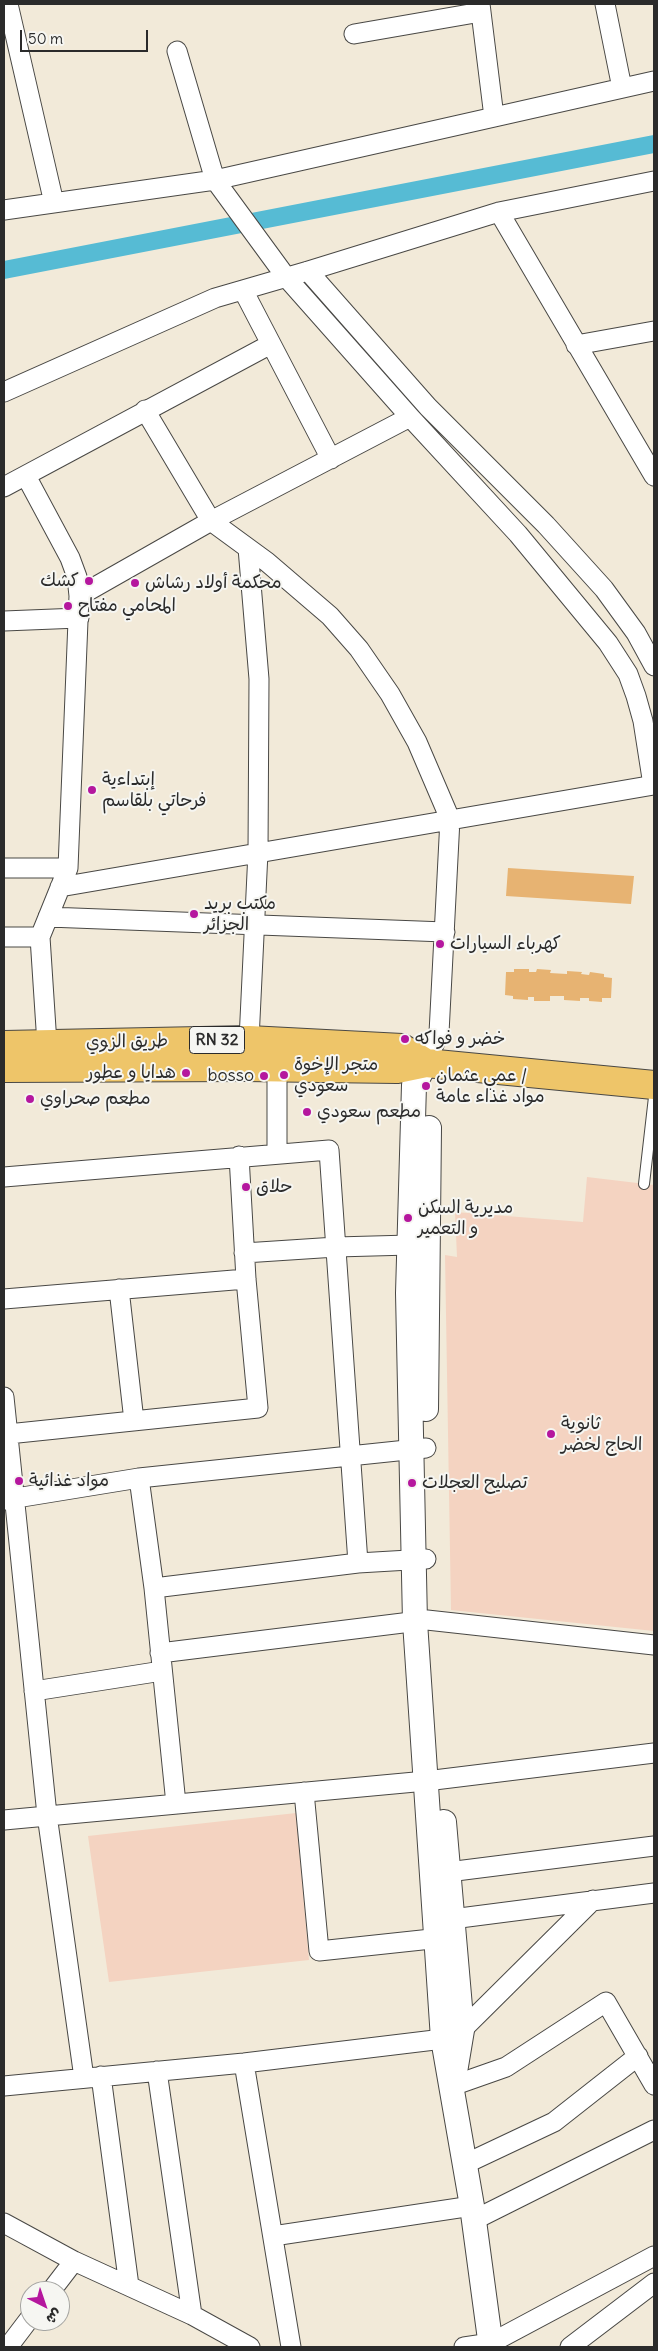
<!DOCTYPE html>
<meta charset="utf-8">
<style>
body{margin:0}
#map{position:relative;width:658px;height:2351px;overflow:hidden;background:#f2ead9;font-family:Delius,"Playpen Sans Arabic",sans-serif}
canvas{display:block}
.frame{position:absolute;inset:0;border:5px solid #2b2b2b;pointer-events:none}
.north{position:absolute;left:20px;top:2281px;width:50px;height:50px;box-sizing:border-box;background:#f6f6f2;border:1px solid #a5a5a2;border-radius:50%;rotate:139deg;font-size:14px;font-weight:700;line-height:20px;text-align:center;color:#2b2b2b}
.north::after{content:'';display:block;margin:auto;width:18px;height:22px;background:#b5179e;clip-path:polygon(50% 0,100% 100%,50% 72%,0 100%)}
.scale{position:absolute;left:20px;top:30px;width:128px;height:22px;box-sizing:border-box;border:2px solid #2b2b2b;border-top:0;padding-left:6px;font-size:15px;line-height:18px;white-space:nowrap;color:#2b2b2b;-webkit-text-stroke:4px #f6f6f2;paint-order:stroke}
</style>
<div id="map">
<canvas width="658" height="2351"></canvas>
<div class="frame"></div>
<div class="north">ش</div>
<div class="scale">50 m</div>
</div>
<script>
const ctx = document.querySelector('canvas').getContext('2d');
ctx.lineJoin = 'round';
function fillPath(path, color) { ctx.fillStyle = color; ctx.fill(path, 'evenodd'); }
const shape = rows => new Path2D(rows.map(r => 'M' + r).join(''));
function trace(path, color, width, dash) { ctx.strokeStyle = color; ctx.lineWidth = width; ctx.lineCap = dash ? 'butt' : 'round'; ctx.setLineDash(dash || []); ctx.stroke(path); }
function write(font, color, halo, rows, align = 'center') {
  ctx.font = font + ' Delius,"Playpen Sans Arabic",sans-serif'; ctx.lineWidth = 4; ctx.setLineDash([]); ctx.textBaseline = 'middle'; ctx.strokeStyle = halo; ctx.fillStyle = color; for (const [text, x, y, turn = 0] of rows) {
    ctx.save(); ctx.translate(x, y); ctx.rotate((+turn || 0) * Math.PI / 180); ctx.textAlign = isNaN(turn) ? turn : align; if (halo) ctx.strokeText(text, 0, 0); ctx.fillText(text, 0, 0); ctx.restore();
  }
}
fillPath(shape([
 [587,1177,654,1185,654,1631,451,1610,445,1255,457,1257,455,1212,583,1222],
 [296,1813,309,1960,109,1982,88,1836]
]), '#f4d3c1');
trace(shape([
 [4,270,654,144]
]), '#56bbd4', 18);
fillPath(shape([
 [508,868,634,876,631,904,506,896],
 [514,969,529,969,529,972,536,972,537,969,551,970,550,973,567,974,567,971,582,972,581,974,589,975,590,972,604,974,604,977,612,978,611,998,602,998,602,1002,589,1001,589,998,580,998,580,1001,564,1000,564,996,550,996,550,1001,534,1001,534,997,528,997,528,1000,513,999,513,996,505,995,506,972,514,972]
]), '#e7b372');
const service = shape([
 [644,1184,654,1097]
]);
const minor = shape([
 [8,4,54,203],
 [480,4,494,117],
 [605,4,622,88],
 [354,34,481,12],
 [177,51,215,180,286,277,410,417,518,534,608,643,628,674,636,696,643,721,653,785],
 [4,210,215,180,654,81],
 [499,212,654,476],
 [308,271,428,407,546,525,604,589,636,633,654,666],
 [243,290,331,459],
 [576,345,654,331],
 [4,392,215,298,308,271,499,212,654,181],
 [145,410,211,521,267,562,330,616,359,649,390,694,417,742,450,819,439,1033,426,1063],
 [26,476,70,558,77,577,79,596,68,868,40,937,47,1044],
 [4,487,271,344],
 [248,548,259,679,258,852,249,1040],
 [79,596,211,521,410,417],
 [4,621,79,618],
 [4,868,68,868],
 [60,887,654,785],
 [48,917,445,932],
 [4,937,40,937],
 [277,1067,277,1154],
 [4,1177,329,1150,358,1563],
 [244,1253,336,1247,410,1245,423,1246],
 [119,1289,134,1421],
 [4,1299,246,1279],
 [4,1397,47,1815,84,2078],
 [8,1434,258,1408,246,1279,239,1156],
 [139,1478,154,1588,176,1804],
 [4,1500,139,1478,426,1448],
 [154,1588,358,1563,426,1559],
 [160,1653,427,1620,654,1645],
 [34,1691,162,1671],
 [304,1792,319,1951,450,1937],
 [4,1820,426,1781,654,1753],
 [448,1872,654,1846],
 [452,1919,654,1893],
 [462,2030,593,1900],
 [244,2063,291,2347],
 [157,2071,192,2315],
 [101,2076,129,2286],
 [4,2086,244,2063,443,2039],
 [452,2086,506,2067,606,2002,654,2085],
 [465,2164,554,2122,638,2056],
 [474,2220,654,2130],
 [4,2223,74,2261,192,2315,250,2347],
 [273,2236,472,2206],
 [51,2291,74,2261],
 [8,2347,30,2318],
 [464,2347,491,2343,654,2256],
 [570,2347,654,2283]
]);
const tertiary = shape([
 [426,1063,414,1085,408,1293,415,1622,443,2039,472,2206,491,2347],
 [426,1409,429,1128],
 [444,1822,462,2030,455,2072]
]);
const primary = shape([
 [4,1045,249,1040,402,1048,426,1063],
 [4,1068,244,1067,397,1069,426,1063,654,1085]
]);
trace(service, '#494845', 12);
trace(minor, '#494845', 21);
trace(tertiary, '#494845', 26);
trace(primary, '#494845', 30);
trace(service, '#fff', 10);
trace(minor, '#fff', 19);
trace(tertiary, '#fff', 24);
trace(primary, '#eec569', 28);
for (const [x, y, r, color] of [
 [89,581,5,"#b5179e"],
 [135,583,5,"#b5179e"],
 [68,606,5,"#b5179e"],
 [92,790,5,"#b5179e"],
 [194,914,5,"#b5179e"],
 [440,944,5,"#b5179e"],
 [405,1039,5,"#b5179e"],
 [186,1073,5,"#b5179e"],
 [284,1075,5,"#b5179e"],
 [264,1076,5,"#b5179e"],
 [426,1086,5,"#b5179e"],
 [30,1099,5,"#b5179e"],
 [307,1112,5,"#b5179e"],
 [246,1187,5,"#b5179e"],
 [408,1218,5,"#b5179e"],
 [551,1434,5,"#b5179e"],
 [19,1481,5,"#b5179e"],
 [412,1483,5,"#b5179e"]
]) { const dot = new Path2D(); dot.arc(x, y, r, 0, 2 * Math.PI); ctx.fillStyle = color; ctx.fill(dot); trace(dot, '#f6f6f2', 2); }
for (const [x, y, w] of [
 [217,1040,55]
]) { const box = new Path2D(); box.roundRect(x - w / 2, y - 13.5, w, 27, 4); ctx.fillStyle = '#f6f6f2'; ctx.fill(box); trace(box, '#2b2b2b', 1); }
write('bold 16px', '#2b2b2b', null, [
 ["RN 32",217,1040]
]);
write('18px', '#2b2b2b', '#f6f6f2', [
 ["كشك",79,581,"right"],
 ["محكمة أولاد رشاش",145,583],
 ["المحامي مفتاح",78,606],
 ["إبتداءية",102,780],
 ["فرحاتي بلقاسم",102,801],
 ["مكتب بريد",204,904],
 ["الجزائر",204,925],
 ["كهرباء السيارات",450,944],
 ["خضر و فواكه",415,1039],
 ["متجر الإخوة",294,1065],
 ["سعودي",294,1086],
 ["هدايا و عطور",176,1073,"right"],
 ["bosso",254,1076,"right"],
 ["عمي عثمان /",436,1076],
 ["مواد غذاء عامة",436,1097],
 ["مطعم صحراوي",40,1099],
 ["مطعم سعودي",317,1112],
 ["حلاق",256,1187],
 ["مديرية السكن",418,1208],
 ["و التعمير",418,1229],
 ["ثانوية",561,1424],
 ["الحاج لخضر",561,1445],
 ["مواد غذائية",29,1481],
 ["تصليح العجلات",422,1483]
], 'left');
write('18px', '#2b2b2b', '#f6f6f2', [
 ["طريق الزوي",127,1042,-1]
]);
</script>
